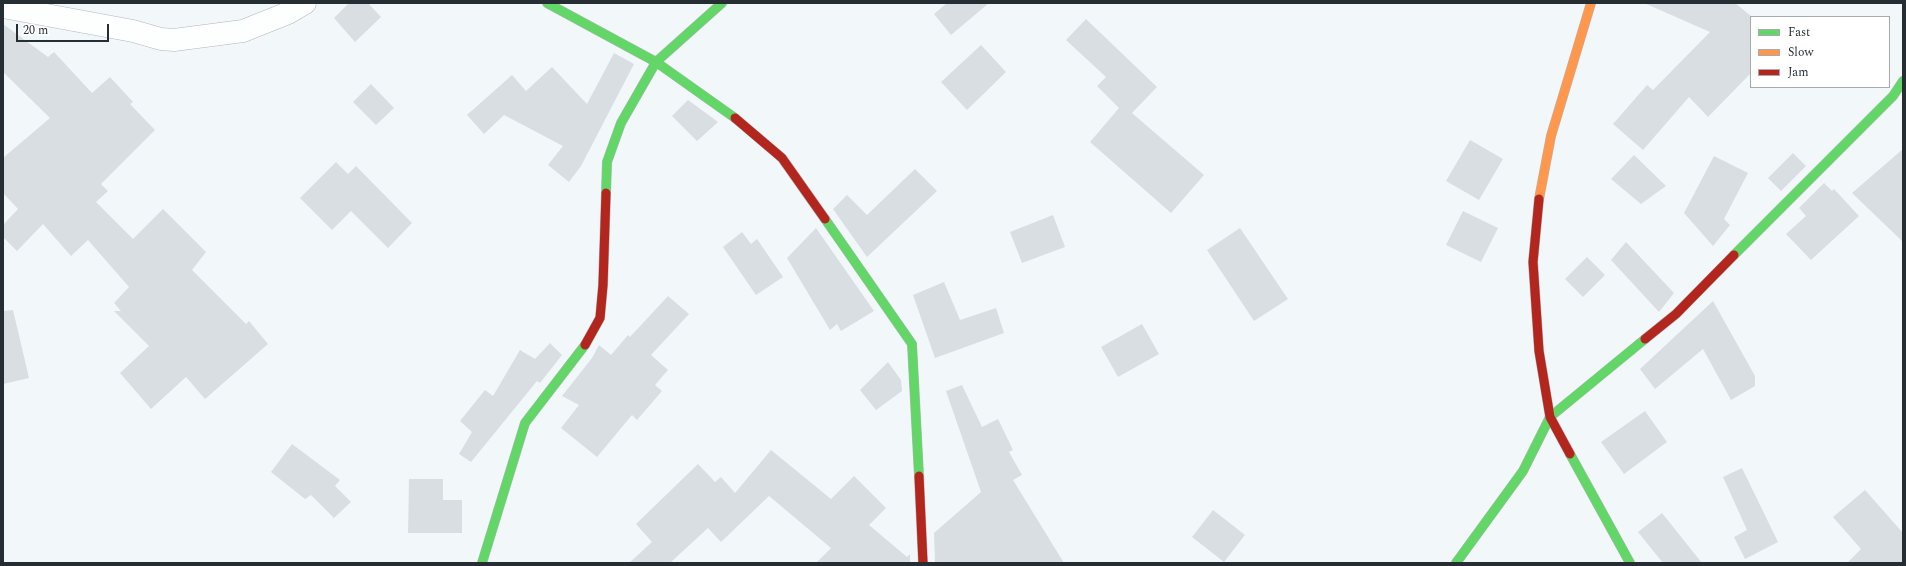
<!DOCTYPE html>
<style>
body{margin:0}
#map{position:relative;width:1906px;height:566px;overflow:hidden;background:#f2f7fa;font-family:Spectral,serif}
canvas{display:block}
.frame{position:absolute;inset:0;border:4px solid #262d33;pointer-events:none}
.legend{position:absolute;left:1750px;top:16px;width:140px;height:72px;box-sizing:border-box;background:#fff;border:1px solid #a8abad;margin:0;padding:5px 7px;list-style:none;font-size:12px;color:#262d33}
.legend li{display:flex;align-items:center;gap:8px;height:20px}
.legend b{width:20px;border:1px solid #a8abad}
.scale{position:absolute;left:16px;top:24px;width:93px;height:18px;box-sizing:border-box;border:2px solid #262d33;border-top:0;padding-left:5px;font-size:12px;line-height:14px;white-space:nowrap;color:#262d33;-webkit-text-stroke:3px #fff;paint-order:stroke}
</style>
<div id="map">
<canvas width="1906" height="566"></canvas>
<div class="frame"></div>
<ul class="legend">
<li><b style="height:5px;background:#63d668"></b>Fast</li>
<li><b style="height:5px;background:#ff974d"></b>Slow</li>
<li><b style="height:5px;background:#b3261e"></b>Jam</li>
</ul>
<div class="scale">20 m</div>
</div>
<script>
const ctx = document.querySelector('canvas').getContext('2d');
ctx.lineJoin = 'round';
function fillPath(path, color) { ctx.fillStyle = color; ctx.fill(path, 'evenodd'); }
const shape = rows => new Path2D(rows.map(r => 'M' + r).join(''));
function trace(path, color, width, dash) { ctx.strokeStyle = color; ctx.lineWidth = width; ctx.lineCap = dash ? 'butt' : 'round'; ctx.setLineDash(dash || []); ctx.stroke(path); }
fillPath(shape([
 [349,3,368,3,381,17,355,42,334,18],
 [947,3,989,3,951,35,934,14],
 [1644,3,1735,3,1751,16,1751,73,1708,117,1689,97,1643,150,1613,124,1647,85,1653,90,1710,32],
 [1086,19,1157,87,1132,113,1204,175,1171,213,1090,142,1119,108,1097,86,1106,77,1066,40],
 [3,24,48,57,54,52,92,93,110,77,133,102,130,104,155,130,101,184,108,191,96,202,133,239,163,209,206,252,192,270,246,324,249,321,268,344,205,399,186,377,151,409,120,373,149,346,114,311,121,311,114,303,129,287,88,240,71,256,43,224,17,251,3,237,3,225,18,209,3,193,3,158,50,118,3,72],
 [981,45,1006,72,967,110,941,82],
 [614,53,634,64,581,166,569,182,548,165,563,146,504,115,484,134,467,115,512,75,526,91,552,67,587,104],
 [371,84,394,108,376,125,353,102],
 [688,100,718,122,697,141,672,116],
 [1470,140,1503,159,1479,200,1446,181],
 [1903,149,1903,242,1852,193],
 [1793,153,1806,166,1781,191,1768,178],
 [1634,155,1666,186,1641,204,1611,179],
 [1714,156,1748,173,1724,219,1730,225,1713,246,1684,213],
 [336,162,348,174,356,166,412,223,388,248,351,211,332,230,300,198],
 [915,169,937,191,867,257,833,209,847,195,867,215],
 [1824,183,1832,191,1834,189,1859,216,1811,260,1786,234,1806,216,1799,208],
 [1463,211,1498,228,1481,262,1446,245],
 [1053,215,1065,247,1022,263,1010,232],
 [816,228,874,311,841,331,837,324,830,330,787,258],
 [1240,228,1288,299,1254,321,1207,250],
 [742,232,751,244,757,239,783,277,756,295,723,247],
 [1626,242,1674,293,1659,312,1611,260],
 [1587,257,1605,275,1583,297,1565,279],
 [944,282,960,320,996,308,1004,333,935,358,913,295],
 [668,296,689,314,651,355,668,370,655,385,662,391,637,420,632,415,597,457,561,428,579,405,562,396,592,358,599,345,611,355,628,335,630,337],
 [1713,301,1755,376,1755,386,1731,400,1703,349,1655,389,1640,369],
 [13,310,29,378,3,384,3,311],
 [1142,324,1159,354,1118,377,1101,347],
 [550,343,562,355,540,383,537,381,471,462,459,454,472,432,460,421,485,390,493,396,520,350,535,359],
 [888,362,901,380,902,391,876,410,860,390],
 [962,385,982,427,998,419,1013,450,1009,452,1022,475,1013,480,1064,563,935,563,934,533,981,492,946,391],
 [1645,411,1667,442,1624,474,1601,442],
 [292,444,340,480,335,486,351,502,334,518,311,495,305,499,271,472],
 [771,450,831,499,854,476,886,508,869,525,907,557,910,554,910,563,816,563,831,548,769,496,721,542,708,528,670,563,629,563,652,542,636,524,698,464,715,482,721,477,735,493],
 [1742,468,1778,542,1745,559,1734,537,1747,530,1723,477],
 [409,479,443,479,443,500,462,500,462,533,408,533],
 [1865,490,1903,533,1903,563,1847,563,1861,549,1833,517],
 [1213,510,1245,535,1224,562,1192,537],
 [1662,513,1702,563,1663,563,1638,532]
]), '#d9dee3');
const street = shape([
 [3,7,133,31,161,39,174,40,243,31,288,13,305,3]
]);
const fast = shape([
 [547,3,656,62,735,118],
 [606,193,607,162,621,123,656,62,722,3],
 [825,219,912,344,919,476],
 [1734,255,1893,96,1903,81],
 [1570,454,1630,563],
 [482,563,525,423,585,345],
 [1456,563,1523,471,1550,417,1645,339]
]);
const slow = shape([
 [1539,199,1551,136,1591,3]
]);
const jam = shape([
 [735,118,782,158,825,219],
 [1539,199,1533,262,1539,351,1550,417,1570,454],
 [1645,339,1676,314,1734,255],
 [585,345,600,318,603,285,606,193],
 [919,476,923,563]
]);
trace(street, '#b2b7bb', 23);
trace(fast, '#b2b7bb', 10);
trace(slow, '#b2b7bb', 10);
trace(jam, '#b2b7bb', 10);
trace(street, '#fdfefe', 22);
trace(fast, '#63d668', 9);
trace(slow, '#ff974d', 9);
trace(jam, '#b3261e', 9);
</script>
